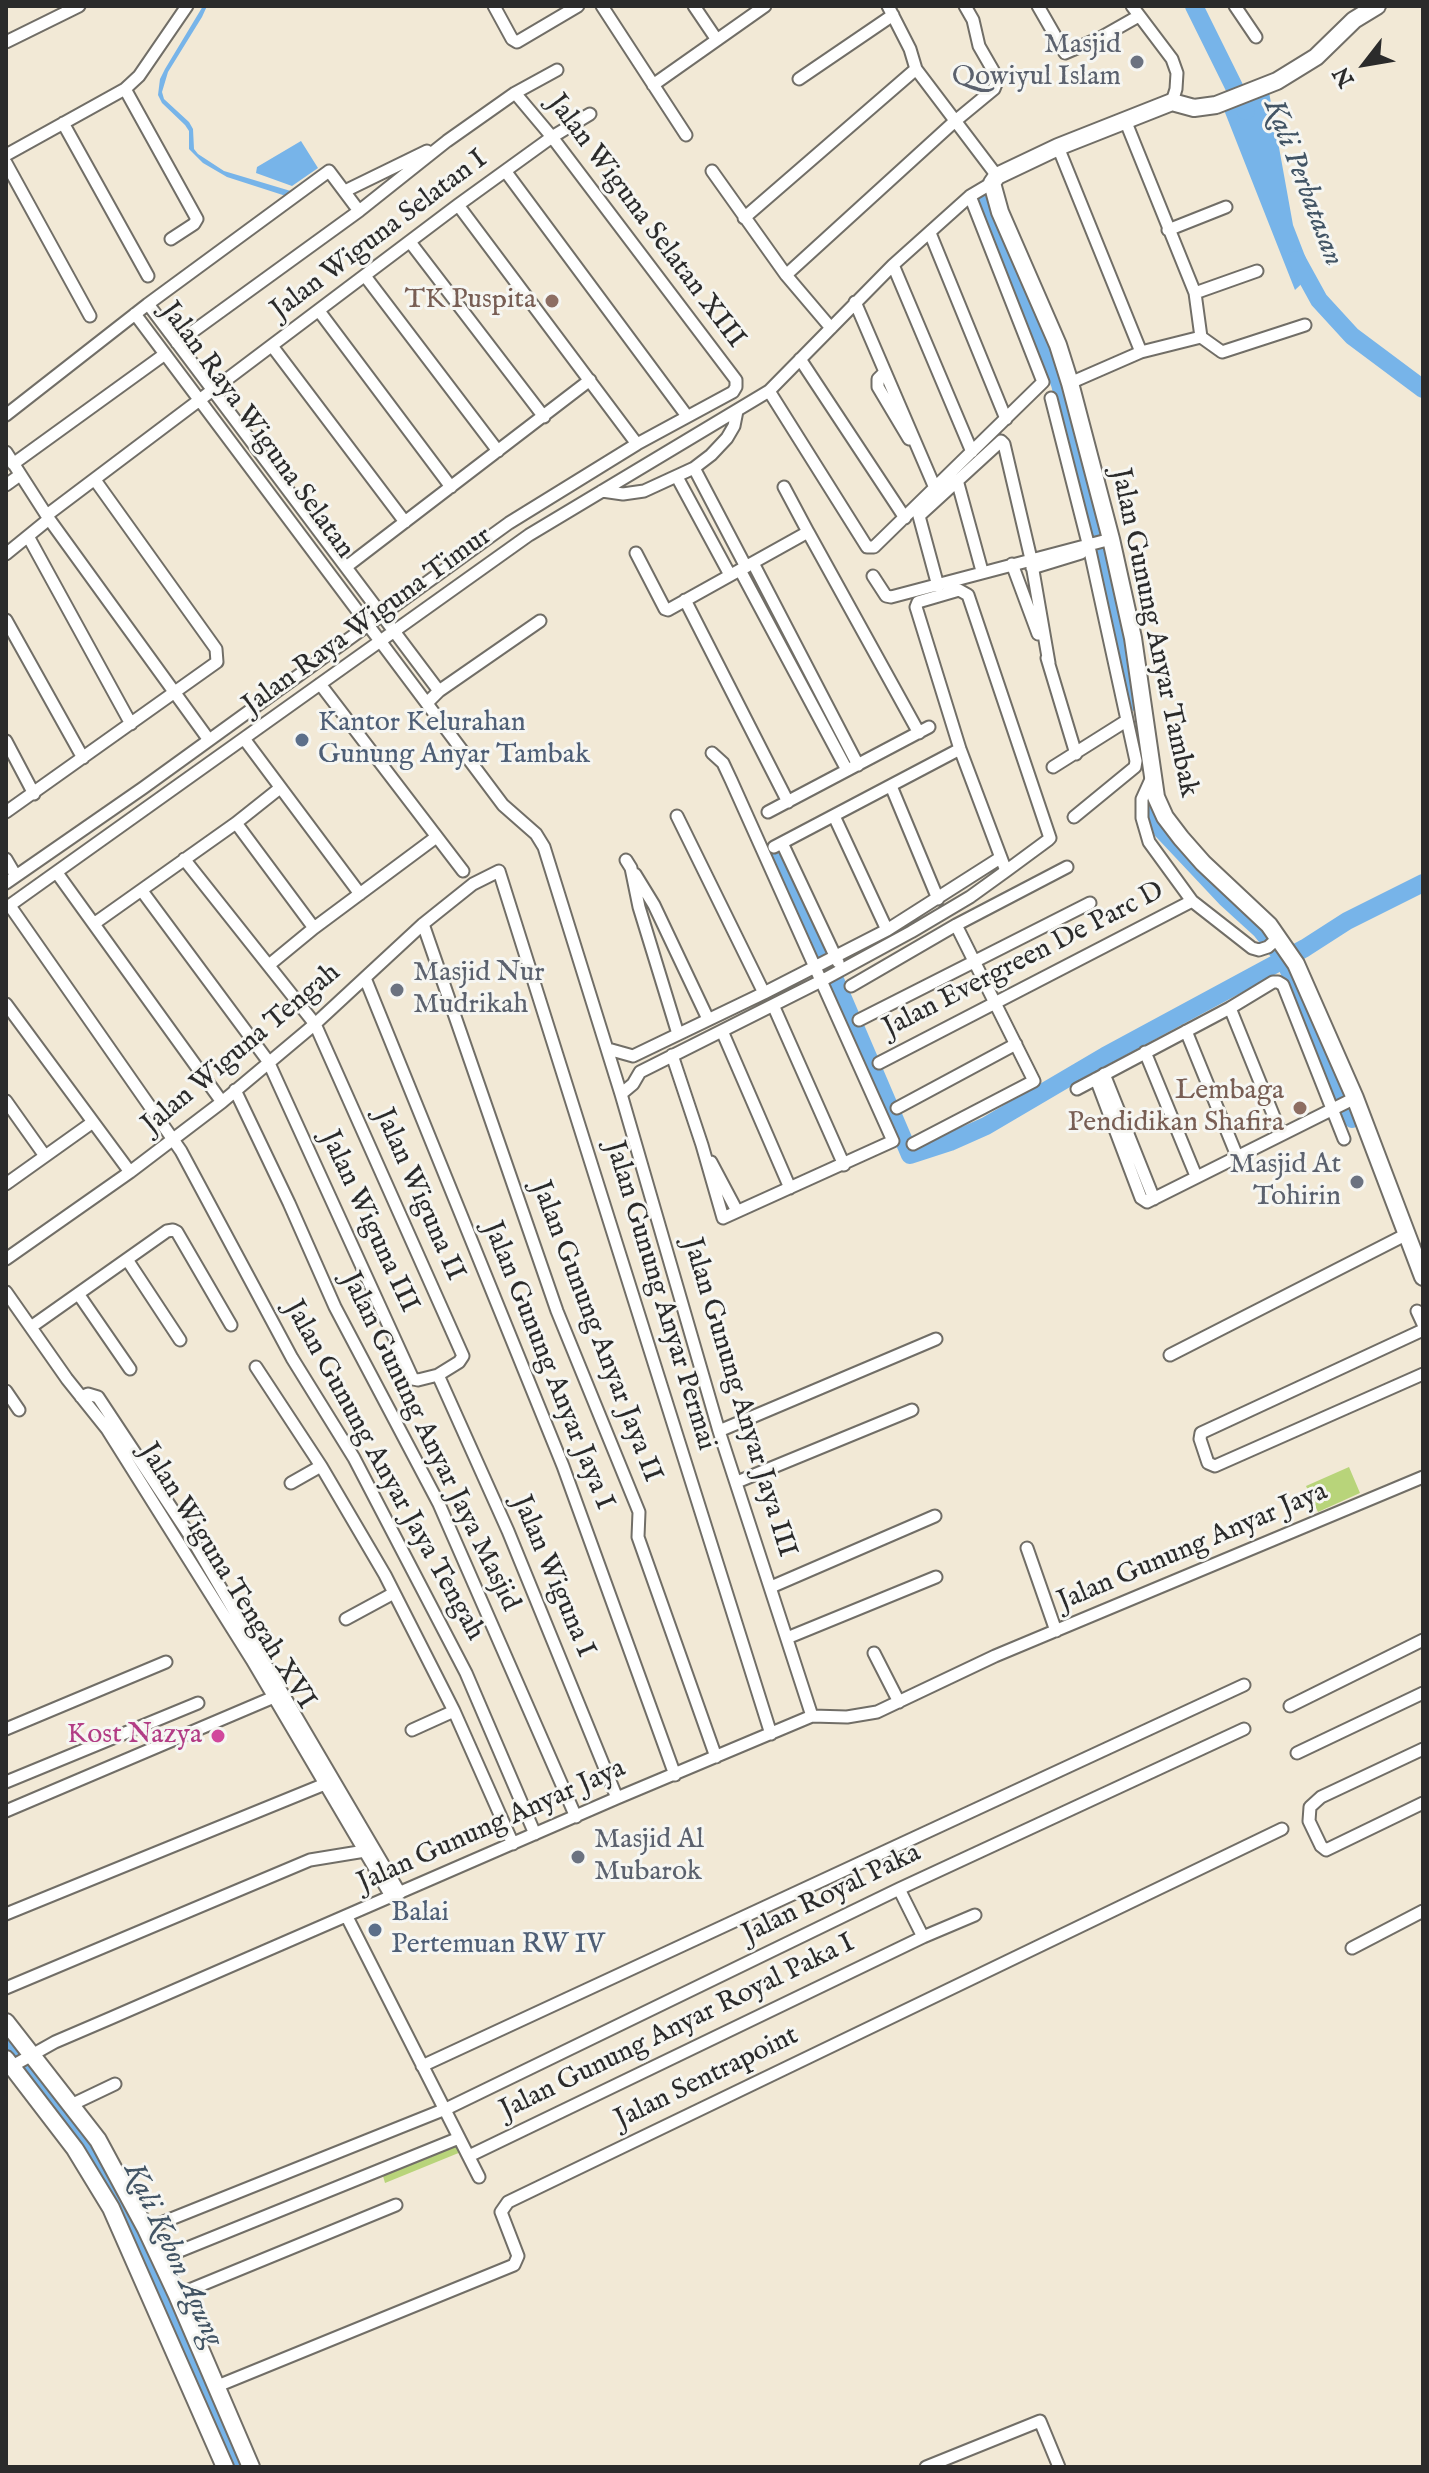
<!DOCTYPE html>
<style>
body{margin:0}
#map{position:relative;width:1429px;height:2473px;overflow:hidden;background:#f2e9d6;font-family:"IM FELL English",serif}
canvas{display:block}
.frame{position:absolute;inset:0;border:8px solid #2b2b2b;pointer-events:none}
.north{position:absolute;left:1325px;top:24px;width:80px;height:80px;-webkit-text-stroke:6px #f6f6f2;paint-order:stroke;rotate:239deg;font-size:22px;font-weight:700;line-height:32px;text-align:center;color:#2b2b2b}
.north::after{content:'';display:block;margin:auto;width:28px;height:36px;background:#2b2b2b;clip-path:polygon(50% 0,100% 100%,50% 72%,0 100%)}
</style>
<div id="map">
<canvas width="1429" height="2473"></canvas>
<div class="frame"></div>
<div class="north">N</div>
</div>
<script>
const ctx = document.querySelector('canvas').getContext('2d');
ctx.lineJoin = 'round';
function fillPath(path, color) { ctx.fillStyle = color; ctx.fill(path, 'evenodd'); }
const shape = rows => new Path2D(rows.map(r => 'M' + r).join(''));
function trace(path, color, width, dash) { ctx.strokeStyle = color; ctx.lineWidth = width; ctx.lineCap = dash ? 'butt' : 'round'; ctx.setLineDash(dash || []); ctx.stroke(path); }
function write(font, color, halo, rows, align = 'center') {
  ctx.font = font + ' "IM FELL English",serif'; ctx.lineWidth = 6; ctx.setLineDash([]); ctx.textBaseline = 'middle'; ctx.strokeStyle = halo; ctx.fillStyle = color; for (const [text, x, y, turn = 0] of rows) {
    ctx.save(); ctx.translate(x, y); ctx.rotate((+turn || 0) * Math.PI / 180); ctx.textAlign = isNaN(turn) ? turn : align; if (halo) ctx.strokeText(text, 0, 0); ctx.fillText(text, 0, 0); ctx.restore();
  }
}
fillPath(shape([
 [1349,1467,1360,1493,1318,1512,1306,1486],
 [458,2145,461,2152,385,2183,383,2176]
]), '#b8d47a');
fillPath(shape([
 [203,6,207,6,202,17,168,72,162,92,164,99,189,122,193,129,194,149,198,154,224,171,294,192,289,197,227,177,203,163,189,149,189,131,185,125,162,103,158,95,160,79,165,69],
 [1269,92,1293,225,1312,274,1295,290,1224,110],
 [301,141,318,168,292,186,256,173,257,167]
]), '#77b4e9');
trace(shape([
 [1194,6,1246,111],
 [979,196,1040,331,1060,384,1104,555,1135,702],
 [1297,260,1319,300,1352,336,1423,389],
 [1153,802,1162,830,1226,898,1260,929,1284,959,1352,1119],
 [777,857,836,982,910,1155,950,1142,986,1126,1105,1056,1305,948,1347,921,1423,883],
 [6,2041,92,2154,126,2213,238,2467]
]), '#77b4e9', 18);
const street = shape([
 [494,6,512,39,517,42,578,6],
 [602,6,686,135],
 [694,6,717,40],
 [888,6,910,49,916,69,997,176],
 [1038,6,1065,53,1100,38,1137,17],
 [1132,6,1172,59,1177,73,1176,89,1172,102],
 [1235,6,1256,37],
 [6,42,79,6],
 [799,79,893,15],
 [653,85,765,6],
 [125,89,197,219,194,224,171,239],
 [1125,120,1195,293,1201,337],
 [63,123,148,276],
 [1058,147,1141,352],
 [6,155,125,89,139,76,187,6],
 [6,163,90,316],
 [712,171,786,275,831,328],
 [506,172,687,416],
 [345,191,427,151],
 [458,205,637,444],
 [744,218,916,69],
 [1168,230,1226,207],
 [930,233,1006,419],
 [410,242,544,417],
 [893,265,972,452],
 [786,275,954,122,994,89,998,79,979,46,973,20,965,6],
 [365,276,498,451],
 [1195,293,1257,271],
 [855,302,935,488],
 [148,304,439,691],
 [319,311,451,487],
 [135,314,503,805,536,834,544,847,621,1094,719,1431,812,1716],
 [177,343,359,211,447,141,515,93,557,70],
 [272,346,405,522],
 [800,359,905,518],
 [885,372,878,379,878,387,909,439],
 [1070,383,1141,352,1201,337,1222,352,1305,325],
 [769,391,867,547,874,547,1043,382,970,196],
 [1051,398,1090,551,1136,761,1135,767,1074,817],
 [6,415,148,304,329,171,359,211],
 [6,452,49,519,209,740],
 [13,464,165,354],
 [694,468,746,567],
 [677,477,730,575],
 [957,480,982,571],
 [6,485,20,475],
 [602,491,623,494,644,491,694,468,711,455,727,438,734,426,737,411],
 [47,515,458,205,552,137,590,114],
 [808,532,919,733],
 [29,538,131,724],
 [636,553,665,609,668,610,808,532,784,487],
 [6,554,49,519],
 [753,563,858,765],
 [1012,564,1038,634],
 [346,567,590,380],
 [1032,568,1081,553],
 [740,570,847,770],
 [873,576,886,596,891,597,1111,539],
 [938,586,919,516,1001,441,1004,444,1031,559,1049,663],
 [685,600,788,802],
 [6,620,83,758],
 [1047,658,1076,754],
 [320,684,463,871],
 [427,703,439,691,540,621],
 [245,740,360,894],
 [6,741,34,794],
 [1053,767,1126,721],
 [1152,777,1142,799,1142,818,1149,842,1192,901,1252,948,1259,950,1268,947,1279,937],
 [891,786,938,899],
 [6,812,217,662,216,649,95,480],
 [768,812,929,727],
 [677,816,764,993],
 [834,816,887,930],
 [236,823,314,928],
 [782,843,838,962],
 [774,847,960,749],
 [6,859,16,876],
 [626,860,631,868,639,907,678,1034],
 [57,873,222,1102],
 [635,874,654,905,708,1019],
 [6,883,143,788,509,523,637,444,733,392,736,387,736,380,552,137,515,93],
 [142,891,268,1061,413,1379,418,1380,438,1375,459,1362,463,1356,315,1024,184,859],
 [10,906,181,1151,292,1358,354,1458,466,1673,535,1834],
 [6,908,529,535,769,391,893,265,970,196,992,183],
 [95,923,236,823,280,788],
 [423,924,557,1311,639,1512,638,1537,716,1757],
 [269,965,314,928,435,838],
 [365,978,563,1466,675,1775],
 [851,986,956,925,1067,867],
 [6,1004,130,1172],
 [773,1005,844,1165],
 [1230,1008,1281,1134],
 [859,1020,1090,903],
 [722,1031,790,1188],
 [1186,1031,1237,1156],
 [608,1049,633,1056,764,993,887,930,1000,858],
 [1145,1052,1196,1176],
 [672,1055,702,1145,723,1218,893,1141,731,780,723,763,712,753],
 [879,1063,1192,901],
 [1104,1074,1154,1199],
 [1096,1079,1141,1198,1147,1202,1355,1098],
 [1077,1089,1230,1008,1273,982,1278,982,1283,985,1344,1139],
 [235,1090,289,1203,335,1307,439,1504,576,1817],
 [621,1094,633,1084,640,1072,821,981,911,932,970,897,1006,871,1048,840,1050,838,968,595,959,590,918,602,916,607,960,749,1006,871],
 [6,1101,45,1156],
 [897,1108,1016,1044],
 [913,1144,1034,1081,956,925],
 [711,1162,737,1211],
 [6,1184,93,1122],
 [6,1259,130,1172,222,1102,315,1024,423,924,473,884,499,871,771,1734],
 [128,1261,180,1340],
 [6,1292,67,1379,107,1429,252,1660,391,1896],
 [79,1295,130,1369],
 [1417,1311,1423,1324],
 [31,1327,167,1231,173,1230,177,1232,231,1325],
 [1423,1330,1201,1433,1200,1439,1208,1463,1215,1466,1423,1374],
 [1170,1355,1407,1234],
 [256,1367,321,1466,385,1575,454,1711,513,1844],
 [438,1375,508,1531,617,1798],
 [6,1391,19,1410],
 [81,1397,88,1394,98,1397,192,1539,400,1893],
 [719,1431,936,1339],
 [737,1482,912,1410],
 [291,1483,321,1466],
 [1027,1548,1056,1631],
 [771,1587,935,1516],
 [346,1619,394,1593],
 [787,1638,936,1577],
 [874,1653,899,1702],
 [1290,1706,1423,1640],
 [6,1729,166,1662],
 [412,1730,454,1711],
 [1423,1749,1321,1797,1310,1807,1309,1821,1321,1846,1326,1850,1423,1803],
 [1297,1753,1423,1693],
 [6,1782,198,1703],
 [6,1811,274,1697],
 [899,1889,923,1937],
 [6,1914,325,1784],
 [347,1917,479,2177],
 [1352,1948,1423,1911],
 [6,1988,310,1860,365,1851],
 [422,2066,1244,1685],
 [7,2069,55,2042,111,2018,617,1798,812,1716,847,1717,877,1712,995,1656,1423,1477],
 [71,2105,115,2084],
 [469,2156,923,1937,975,1915],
 [146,2229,448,2108,899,1889,1244,1729],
 [160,2259,459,2138],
 [177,2295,396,2205],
 [215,2387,514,2265,518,2256,501,2212,508,2202,1282,1829],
 [926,2467,1040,2421,1059,2467]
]);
const secondary = shape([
 [1377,6,1354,20,1316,57,1277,81,1216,105,1194,108,1172,102,1058,147,997,176,992,183,1000,212,1058,345,1070,383,1111,539,1133,638,1156,797,1165,817,1181,838,1203,863,1269,925,1296,964,1355,1098,1423,1277],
 [6,2022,98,2140,146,2229,177,2295,251,2467],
 [6,2059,75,2149,111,2208,225,2467]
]);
trace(street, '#716e67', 15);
trace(secondary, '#716e67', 20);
trace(street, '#fff', 11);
trace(secondary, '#fff', 16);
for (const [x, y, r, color] of [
 [1137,62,8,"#6b7280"],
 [552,301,8,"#8d6e63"],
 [302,740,8,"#5c6f8a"],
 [397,990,8,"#6b7280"],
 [1300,1108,8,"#8d6e63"],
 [1357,1182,8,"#6b7280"],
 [218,1736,8,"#d1479c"],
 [578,1857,8,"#6b7280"],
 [375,1930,8,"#5c6f8a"]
]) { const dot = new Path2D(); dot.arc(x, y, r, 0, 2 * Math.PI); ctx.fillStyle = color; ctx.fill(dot); trace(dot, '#f6f6f2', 3); }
write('28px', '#5b616d', '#f6f6f2', [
 ["Masjid",1121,46],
 ["Qowiyul Islam",1121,78],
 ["Masjid Nur",413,974,"left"],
 ["Mudrikah",413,1006,"left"],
 ["Masjid At",1341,1166],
 ["Tohirin",1341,1198],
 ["Masjid Al",594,1841,"left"],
 ["Mubarok",594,1873,"left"]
], 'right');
write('28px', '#2b2b2b', '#f6f6f2', [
 ["Jalan Wiguna Selatan XIII",645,222,53],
 ["Jalan Wiguna Selatan I",380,236,-37],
 ["Jalan Raya Wiguna Selatan",256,431,54],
 ["Jalan Raya Wiguna Timur",368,622,-36],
 ["Jalan Gunung Anyar Tambak",1153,633,78],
 ["Jalan Evergreen De Parc D",1024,961,-27],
 ["Jalan Wiguna Tengah",242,1050,-40],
 ["Jalan Wiguna II",418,1195,66],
 ["Jalan Wiguna III",368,1222,65],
 ["Jalan Gunung Anyar Permai",659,1296,73],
 ["Jalan Gunung Anyar Jaya II",595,1332,69],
 ["Jalan Gunung Anyar Jaya I",547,1366,68],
 ["Jalan Gunung Anyar Jaya III",738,1398,73],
 ["Jalan Gunung Anyar Jaya Masjid",429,1442,64],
 ["Jalan Gunung Anyar Jaya Tengah",383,1471,61],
 ["Jalan Gunung Anyar Jaya",1193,1548,-23],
 ["Jalan Wiguna Tengah XVI",226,1577,58],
 ["Jalan Wiguna I",552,1577,67],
 ["Jalan Gunung Anyar Jaya",492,1827,-24],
 ["Jalan Royal Paka",832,1895,-26],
 ["Jalan Gunung Anyar Royal Paka I",678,2028,-26],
 ["Jalan Sentrapoint",707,2079,-26]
]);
write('28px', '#785e54', '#f6f6f2', [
 ["TK Puspita",536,301],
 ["Lembaga",1284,1092],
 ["Pendidikan Shafira",1284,1124]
], 'right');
write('28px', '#4e5e75', '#f6f6f2', [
 ["Kantor Kelurahan",318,724],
 ["Gunung Anyar Tambak",318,756],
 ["Balai",391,1914],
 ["Pertemuan RW IV",391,1946]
], 'left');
write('28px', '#b23c85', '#f6f6f2', [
 ["Kost Nazya",202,1736]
], 'right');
write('italic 30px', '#425464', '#f6f6f2', [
 ["Kali Perbatasan",1302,183,69],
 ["Kali Kebon Agung",172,2255,65]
]);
</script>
